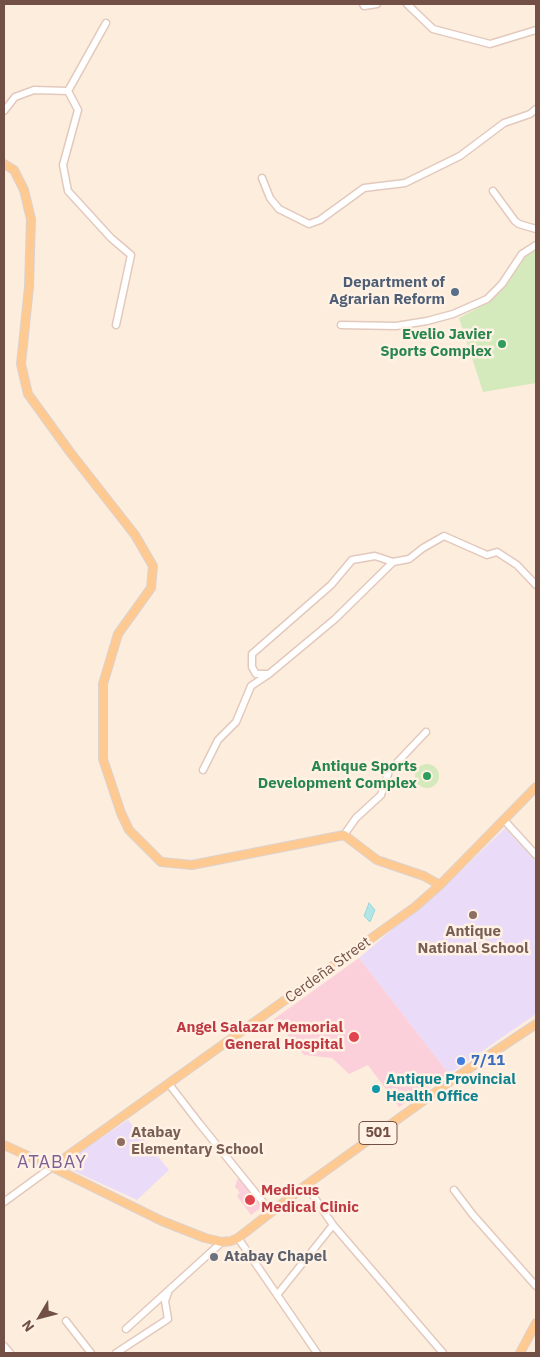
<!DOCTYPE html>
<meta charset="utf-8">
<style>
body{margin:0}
#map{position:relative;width:540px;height:1357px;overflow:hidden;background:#fdeddd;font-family:"IBM Plex Sans",sans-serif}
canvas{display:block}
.frame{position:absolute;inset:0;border:5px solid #735045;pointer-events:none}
.north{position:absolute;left:15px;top:1292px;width:50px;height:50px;-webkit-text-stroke:4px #fff1e4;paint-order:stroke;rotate:233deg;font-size:14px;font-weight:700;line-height:20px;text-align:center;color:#735045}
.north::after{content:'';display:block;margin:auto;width:18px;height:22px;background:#735045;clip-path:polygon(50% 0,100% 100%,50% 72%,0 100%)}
</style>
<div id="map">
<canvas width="540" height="1357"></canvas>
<div class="frame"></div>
<div class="north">N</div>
</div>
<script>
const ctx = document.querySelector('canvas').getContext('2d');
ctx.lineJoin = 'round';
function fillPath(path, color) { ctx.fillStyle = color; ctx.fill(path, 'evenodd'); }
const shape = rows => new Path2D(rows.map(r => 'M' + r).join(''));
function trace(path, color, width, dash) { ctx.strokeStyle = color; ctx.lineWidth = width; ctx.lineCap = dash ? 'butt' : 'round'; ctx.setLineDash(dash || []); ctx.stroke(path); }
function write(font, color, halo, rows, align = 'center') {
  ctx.font = font + ' "IBM Plex Sans",sans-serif'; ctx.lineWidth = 5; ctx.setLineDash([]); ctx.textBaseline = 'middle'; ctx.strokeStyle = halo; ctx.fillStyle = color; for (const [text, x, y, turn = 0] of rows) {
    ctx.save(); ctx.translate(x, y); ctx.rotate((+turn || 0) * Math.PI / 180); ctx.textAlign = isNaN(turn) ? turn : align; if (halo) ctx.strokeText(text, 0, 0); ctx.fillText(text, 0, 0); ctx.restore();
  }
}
fillPath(shape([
 [505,828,536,861,536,1014,449,1074,359,958,461,871],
 [128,1120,169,1170,137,1200,61,1165]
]), '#eadbf9');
fillPath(shape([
 [359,958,449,1074,399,1107,368,1065,349,1074,332,1058,304,1055,274,1019],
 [241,1176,264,1205,251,1215,237,1196,241,1191,237,1194,239,1191,235,1187,237,1180]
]), '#fbd0db');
fillPath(shape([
 [536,248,536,383,483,392,459,318,489,302,525,256],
 '415 776a12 12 0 1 1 24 0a12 12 0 1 1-24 0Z'
]), '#d5eabc');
const water = shape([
 [369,903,375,910,370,922,364,916,369,903]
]);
fillPath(water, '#b2e5e7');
trace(water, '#98d7d9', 1);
const minor = shape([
 [363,4,364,6,377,4],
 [407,4,433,29,490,44,536,30],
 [68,91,106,23],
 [4,111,15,97,34,90,68,91,78,110,63,165,68,191,111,238,131,255,116,325],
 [262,178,270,198,279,209,309,224,320,220,364,188,405,183,460,156,504,123,530,114,536,109],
 [493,191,515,221,519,224,536,229],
 [341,325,396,326,427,321,453,314,487,299,502,284,522,254,536,245],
 [268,674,256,674,252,667,252,654,331,585,352,560,375,556,393,562],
 [203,770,218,740,236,722,251,686,269,674,335,619,393,562,409,559,423,548,444,536,487,555,497,552,517,565,536,585],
 [504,820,536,855],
 [344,835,356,818,381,795,389,771,426,732],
 [169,1084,199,1123,271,1212],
 [306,1185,333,1225,443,1353],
 [454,1190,473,1215,536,1286],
 [4,1202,52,1167],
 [238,1238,317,1353],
 [277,1295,333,1225],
 [66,1321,91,1353],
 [126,1329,222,1242],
 [4,1346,10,1353],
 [116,1353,168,1319,165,1301,168,1293]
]);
const major = shape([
 [4,164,14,170,24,190,31,219,29,287,21,364,28,394,70,452,135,535,153,566,151,588,118,634,103,684,103,759,121,813,129,830,161,862,192,865,344,835,377,860,424,876,440,885],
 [4,1145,52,1167,162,1221,205,1238,222,1242,231,1241,238,1238,306,1185,458,1076,536,1024],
 [52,1167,415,907,440,885,536,787],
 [520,1353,536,1323]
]);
trace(minor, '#e3c9bd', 9);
trace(major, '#dbd2cf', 10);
trace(minor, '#fff', 6);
trace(major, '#ffc992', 8);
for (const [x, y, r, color] of [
 [455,292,5,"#5c6f8a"],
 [502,344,5,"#2e9e5b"],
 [427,776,5,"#2e9e5b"],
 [473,915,5,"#8d6e63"],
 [354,1037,6,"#e0444e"],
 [461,1061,5,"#3f7fe0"],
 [376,1089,5,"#0f9aa8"],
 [121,1142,5,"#8d6e63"],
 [250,1200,6,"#e0444e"],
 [214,1257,5,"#6b7280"]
]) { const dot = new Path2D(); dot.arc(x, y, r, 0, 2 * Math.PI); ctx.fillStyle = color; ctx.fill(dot); trace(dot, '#fff1e4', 2); }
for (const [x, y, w] of [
 [378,1133,38]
]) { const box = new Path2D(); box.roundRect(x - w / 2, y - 11.5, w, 23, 4); ctx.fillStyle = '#fff1e4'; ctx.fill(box); trace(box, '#735045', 1); }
write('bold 14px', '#735045', null, [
 ["501",378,1133]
]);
write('bold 15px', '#4e5e75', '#fff1e4', [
 ["Department of",445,283],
 ["Agrarian Reform",445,300]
], 'right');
write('bold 15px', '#27864d', '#fff1e4', [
 ["Evelio Javier",492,335],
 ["Sports Complex",492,352],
 ["Antique Sports",417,767],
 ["Development Complex",417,784]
], 'right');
write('bold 15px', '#785e54', '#fff1e4', [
 ["Antique",473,932],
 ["National School",473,949],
 ["Atabay",131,1133,"left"],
 ["Elementary School",131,1150,"left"]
]);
write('15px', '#735045', '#fff1e4', [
 ["Cerdeña Street",328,970,-36]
]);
write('bold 15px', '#be3a42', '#fff1e4', [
 ["Angel Salazar Memorial",343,1028],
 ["General Hospital",343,1045],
 ["Medicus",261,1191,"left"],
 ["Medical Clinic",261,1208,"left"]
], 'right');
write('bold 15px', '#366cbe', '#fff1e4', [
 ["7/11",471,1061]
], 'left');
write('bold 15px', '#0d838f', '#fff1e4', [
 ["Antique Provincial",386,1080],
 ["Health Office",386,1097]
], 'left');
write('bold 15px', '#5b616d', '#fff1e4', [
 ["Atabay Chapel",224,1257]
], 'left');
ctx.letterSpacing = '1px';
write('18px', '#7e6097', '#fff1e4', [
 ["ATABAY",52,1163]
]);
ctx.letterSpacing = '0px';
</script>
